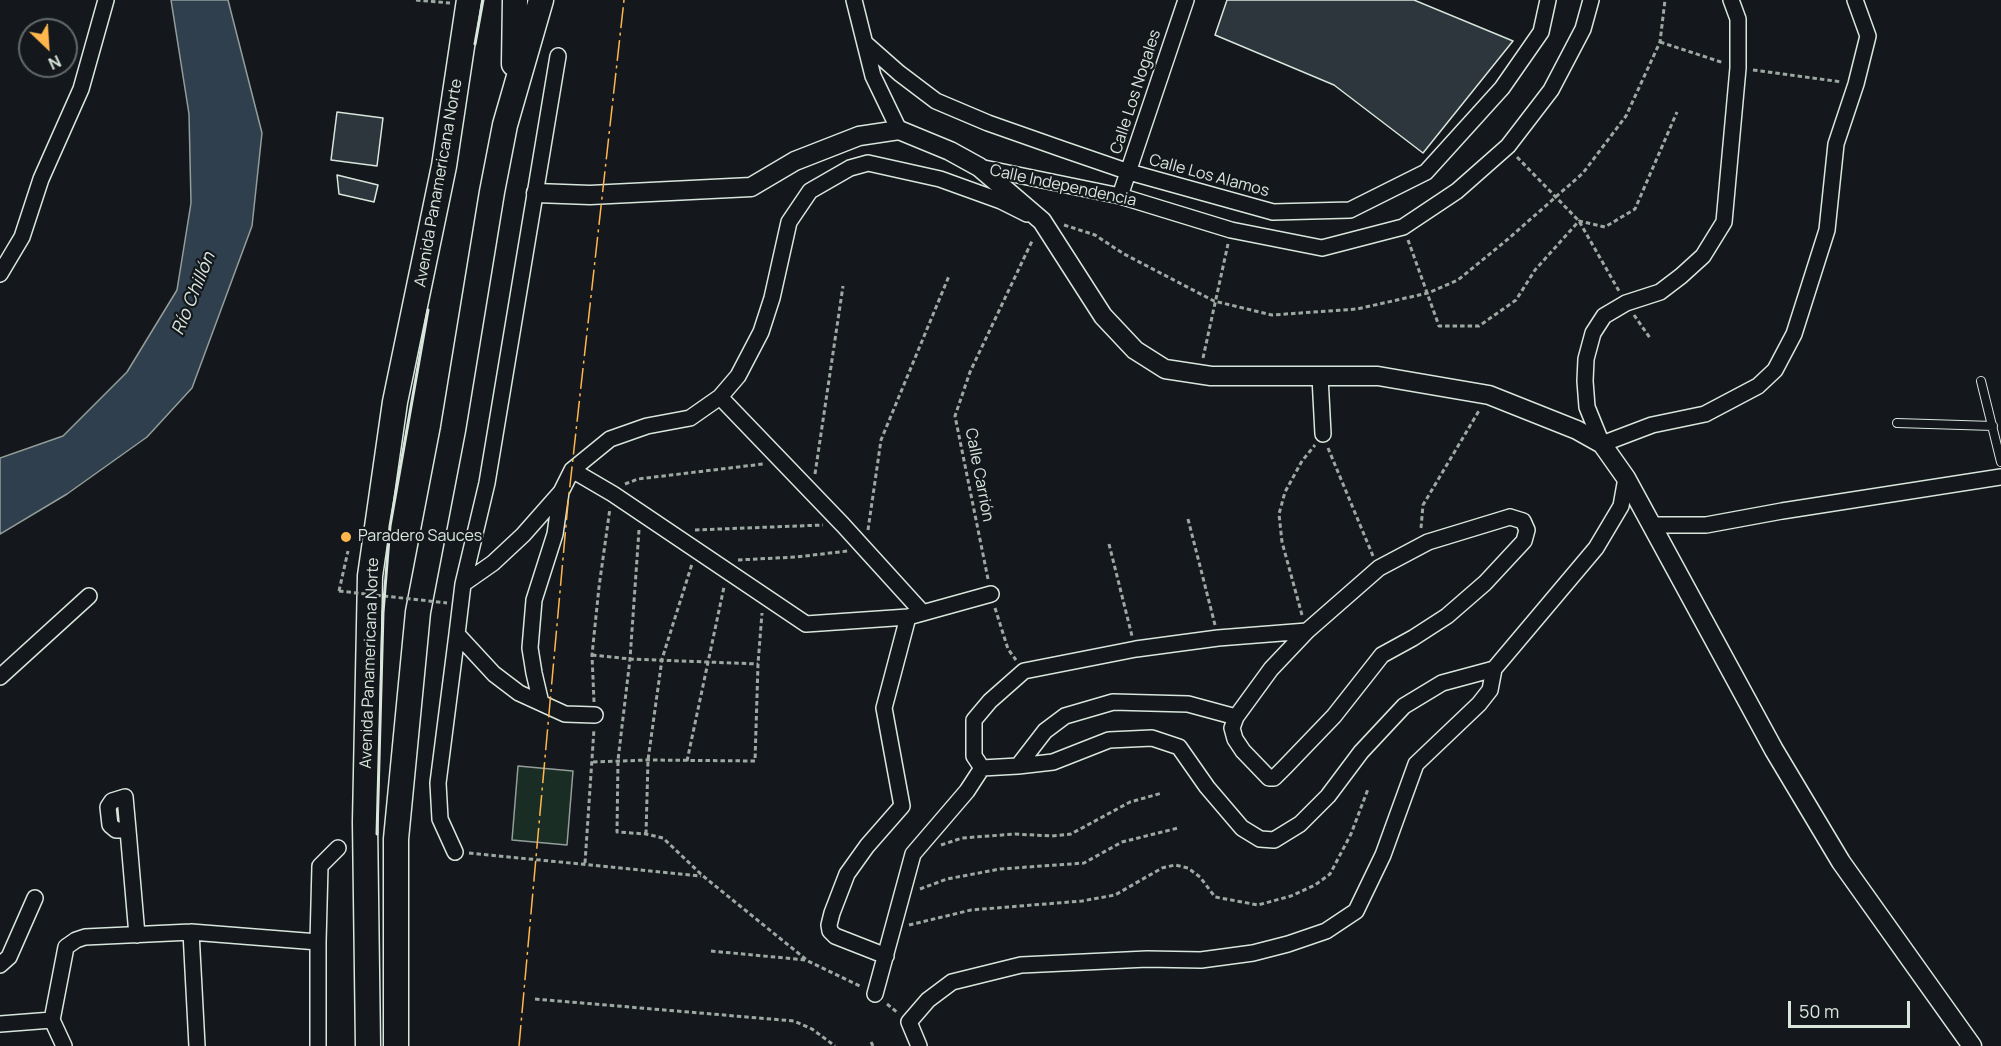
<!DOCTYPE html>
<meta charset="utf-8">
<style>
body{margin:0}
#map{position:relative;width:2001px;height:1046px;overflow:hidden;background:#14181c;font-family:Manrope,sans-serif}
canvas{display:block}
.north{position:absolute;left:18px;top:18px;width:60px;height:60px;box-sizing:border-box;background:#14181c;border:2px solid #626a69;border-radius:50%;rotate:155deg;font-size:16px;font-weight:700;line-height:24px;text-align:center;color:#d8e6dc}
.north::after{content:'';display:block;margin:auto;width:21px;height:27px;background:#ffb74d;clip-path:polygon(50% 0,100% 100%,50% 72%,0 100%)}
.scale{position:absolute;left:1788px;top:1001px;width:122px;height:27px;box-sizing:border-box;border:3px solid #d8e6dc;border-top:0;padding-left:8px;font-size:18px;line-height:21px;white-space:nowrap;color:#d8e6dc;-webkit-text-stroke:4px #14181c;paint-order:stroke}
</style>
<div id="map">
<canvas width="2001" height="1046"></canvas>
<div class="north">N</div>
<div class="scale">50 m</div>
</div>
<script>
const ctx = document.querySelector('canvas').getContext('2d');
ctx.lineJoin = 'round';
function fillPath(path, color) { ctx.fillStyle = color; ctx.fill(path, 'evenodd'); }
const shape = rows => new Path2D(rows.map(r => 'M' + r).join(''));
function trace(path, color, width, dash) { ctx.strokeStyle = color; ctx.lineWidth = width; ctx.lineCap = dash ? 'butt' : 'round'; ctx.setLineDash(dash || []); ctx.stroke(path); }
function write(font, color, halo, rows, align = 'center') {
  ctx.font = font + ' Manrope,sans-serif'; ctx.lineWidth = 4.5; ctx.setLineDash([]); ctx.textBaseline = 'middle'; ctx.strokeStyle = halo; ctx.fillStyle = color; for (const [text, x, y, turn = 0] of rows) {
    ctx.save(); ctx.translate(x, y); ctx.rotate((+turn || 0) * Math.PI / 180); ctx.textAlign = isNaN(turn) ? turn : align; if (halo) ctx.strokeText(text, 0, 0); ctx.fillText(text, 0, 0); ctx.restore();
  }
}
const green = shape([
 [518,766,573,771,567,845,512,840,518,766]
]);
fillPath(green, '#1a2d24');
trace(green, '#939e99', 1.5);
const water = shape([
 [171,0,228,0,262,133,252,226,192,388,147,437,67,494,0,534,0,458,63,436,127,372,177,290,191,203,189,114,171,0]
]);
fillPath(water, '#2f3f4d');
trace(water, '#939e99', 1.5);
const building = shape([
 [1227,0,1414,0,1513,41,1423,153,1334,85,1215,35,1227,0],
 [337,112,383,118,377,166,331,160,337,112],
 [337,175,378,185,374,202,339,194,337,175]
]);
fillPath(building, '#2c363c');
trace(building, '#d8e6dc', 1.5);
const service = shape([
 [1981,381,2001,462],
 [1897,423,1993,426]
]);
const minor = shape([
 [854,0,873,76,899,130],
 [1731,0,1738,19,1738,68,1724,222,1703,256,1681,276,1660,292,1626,303,1604,316,1593,333,1586,359,1585,381,1587,407,1602,444,1652,425,1705,414,1758,386,1775,370,1794,334,1827,230,1836,144,1856,84,1868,36,1855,0],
 [865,43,899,73,936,101,988,123,1062,149,1129,172,1273,212,1350,210,1426,172,1502,88,1541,32,1548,0],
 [979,167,1120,196,1231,230,1322,248,1403,227,1457,191,1508,146,1551,90,1583,29,1591,0],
 [1120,196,1186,0],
 [0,274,22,237,41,179,81,89,106,0],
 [1320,377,1323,434],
 [720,397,843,525,923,613],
 [572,470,613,494,806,624,908,617,991,594],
 [1510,517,1523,521,1527,530,1524,541,1485,583,1447,616,1413,638,1382,655,1334,716,1285,767,1274,778,1269,778,1243,751,1235,739,1232,728,1236,717,1271,669,1307,631,1379,568,1428,542,1510,517],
 [1653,525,1706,525,1782,511,2001,477],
 [463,584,493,563,523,535,561,492,572,470,610,439,647,426,690,418,720,397,738,376,761,332,772,298,789,222,810,191,850,168,868,163,940,179,1001,201,1027,214],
 [1307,631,1218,638,1136,649,1024,671,990,701,974,720,974,756,982,768,1018,766,1053,762,1109,740,1152,738,1179,747,1207,787,1242,828,1260,839,1274,840,1300,824,1328,796,1361,752,1404,706,1442,683,1494,669,1596,548,1621,506,1626,478],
 [457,634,494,674,519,693,565,714,595,715],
 [0,677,89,596],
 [541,703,534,673,530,648,534,600,555,534,561,492],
 [1018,766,1045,731,1065,716,1113,702,1188,704,1236,717],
 [128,830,116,830,110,825,108,807,112,801,125,797,128,830,137,935],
 [455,852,440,819,438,783,457,634,463,584,487,483,558,56],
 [191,932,197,1046],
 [886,956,835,936,830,931,829,925,832,913,847,874,867,846,902,806,884,708,908,617],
 [0,965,9,957,35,898],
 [875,994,913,854,967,791,982,768],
 [0,1024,52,1020],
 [64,1046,52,1020,66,947,76,940,85,937,191,932,318,942],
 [318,1046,318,942,320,866,338,848],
 [919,1046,909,1022,928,1000,952,982,1021,965,1147,959,1201,960,1253,953,1288,944,1326,931,1356,911,1383,855,1416,764,1479,704,1490,690,1494,669]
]);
const tertiary = shape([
 [536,193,590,195,751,187,795,161,859,136,899,130,950,151,979,167,1042,221,1103,316,1135,350,1165,369,1211,376,1378,376,1489,395,1577,430,1602,444,1626,478,1774,750,1841,862,1972,1046]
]);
const trunk = shape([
 [514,64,515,0],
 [368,1046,365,822,370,576,395,402,444,166,469,0],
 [396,1046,396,839,418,612,453,430,492,192,505,125,541,0]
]);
trace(service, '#d8e6dc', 10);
trace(minor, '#d8e6dc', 18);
trace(tertiary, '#d8e6dc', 21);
trace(trunk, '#d8e6dc', 27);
trace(shape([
 [416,0,450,3],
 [1660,42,1724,63],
 [1753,70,1842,82],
 [1517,157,1579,221,1619,291],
 [1064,225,1095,235,1124,254,1214,301,1272,315,1357,309,1428,293,1458,280,1508,239,1583,173,1626,116,1660,42,1665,0],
 [1408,240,1439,326,1479,326,1516,300,1535,270,1579,221,1605,227,1635,209,1677,112],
 [1634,315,1650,338],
 [1203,358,1228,244],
 [1328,448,1373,556],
 [815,474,843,286],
 [625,484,638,479,763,464],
 [1188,519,1215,625],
 [1421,528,1423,505,1480,409],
 [639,530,630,659,618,760,617,832,646,834,663,838,703,876,808,961,862,987],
 [695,530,823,525],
 [868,530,881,440,949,276],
 [1109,544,1132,636],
 [738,560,796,557,848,551],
 [988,579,955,416,970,372,1033,239],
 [339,591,348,551],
 [995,608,1008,649,1016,660],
 [1302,615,1282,542,1279,514,1285,492,1302,461,1315,445],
 [592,655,630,659,758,664],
 [594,702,592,655,599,587,610,508],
 [687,761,724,587],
 [593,762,648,760,755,761,758,664,762,613],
 [646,834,648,760,662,659,692,564],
 [941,845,962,838,1015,834,1052,836,1071,834,1130,802,1162,793],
 [469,853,701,876],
 [585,863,594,729],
 [920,889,947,879,1000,869,1084,863,1122,842,1178,828],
 [909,925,971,910,1082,901,1115,895,1162,868,1175,865,1188,868,1200,877,1215,897,1258,905,1291,896,1315,885,1330,874,1351,834,1368,789],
 [711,951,806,960],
 [535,999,794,1021,812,1029,835,1046],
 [887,1004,898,1013],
 [871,1042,873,1046]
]), '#9da8a2', 3, [4.5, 3]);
trace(service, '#14181c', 8);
trace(minor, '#14181c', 15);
trace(tertiary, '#14181c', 18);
trace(trunk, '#14181c', 24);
trace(shape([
 [339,591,447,603]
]), '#9da8a2', 3, [4.5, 3]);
trace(shape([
 [475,44,483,0],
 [377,834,383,613,390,526,428,310]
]), '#d8e6dc', 3);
trace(shape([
 [519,1046,568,503,624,0]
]), '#ffb74d', 1.5, [21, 4.5, 3, 4.5]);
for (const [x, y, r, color] of [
 [346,537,6,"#ffb74d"]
]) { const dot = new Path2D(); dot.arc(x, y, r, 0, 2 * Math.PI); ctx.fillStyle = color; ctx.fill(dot); trace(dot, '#14181c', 2); }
write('16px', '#d8e6dc', '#14181c', [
 ["Calle Los Nogales",1136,92,-72],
 ["Calle Los Alamos",1209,176,15],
 ["Avenida Panamericana Norte",439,183,-80],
 ["Calle Independencia",1063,186,12],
 ["Calle Carrión",979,475,79],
 ["Avenida Panamericana Norte",370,663,-88]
]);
write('16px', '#d8e6dc', '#14181c', [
 ["Paradero Sauces",358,537]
], 'left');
write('italic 18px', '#d8e6dc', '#14181c', [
 ["Río Chillón",194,294,-68]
]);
</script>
